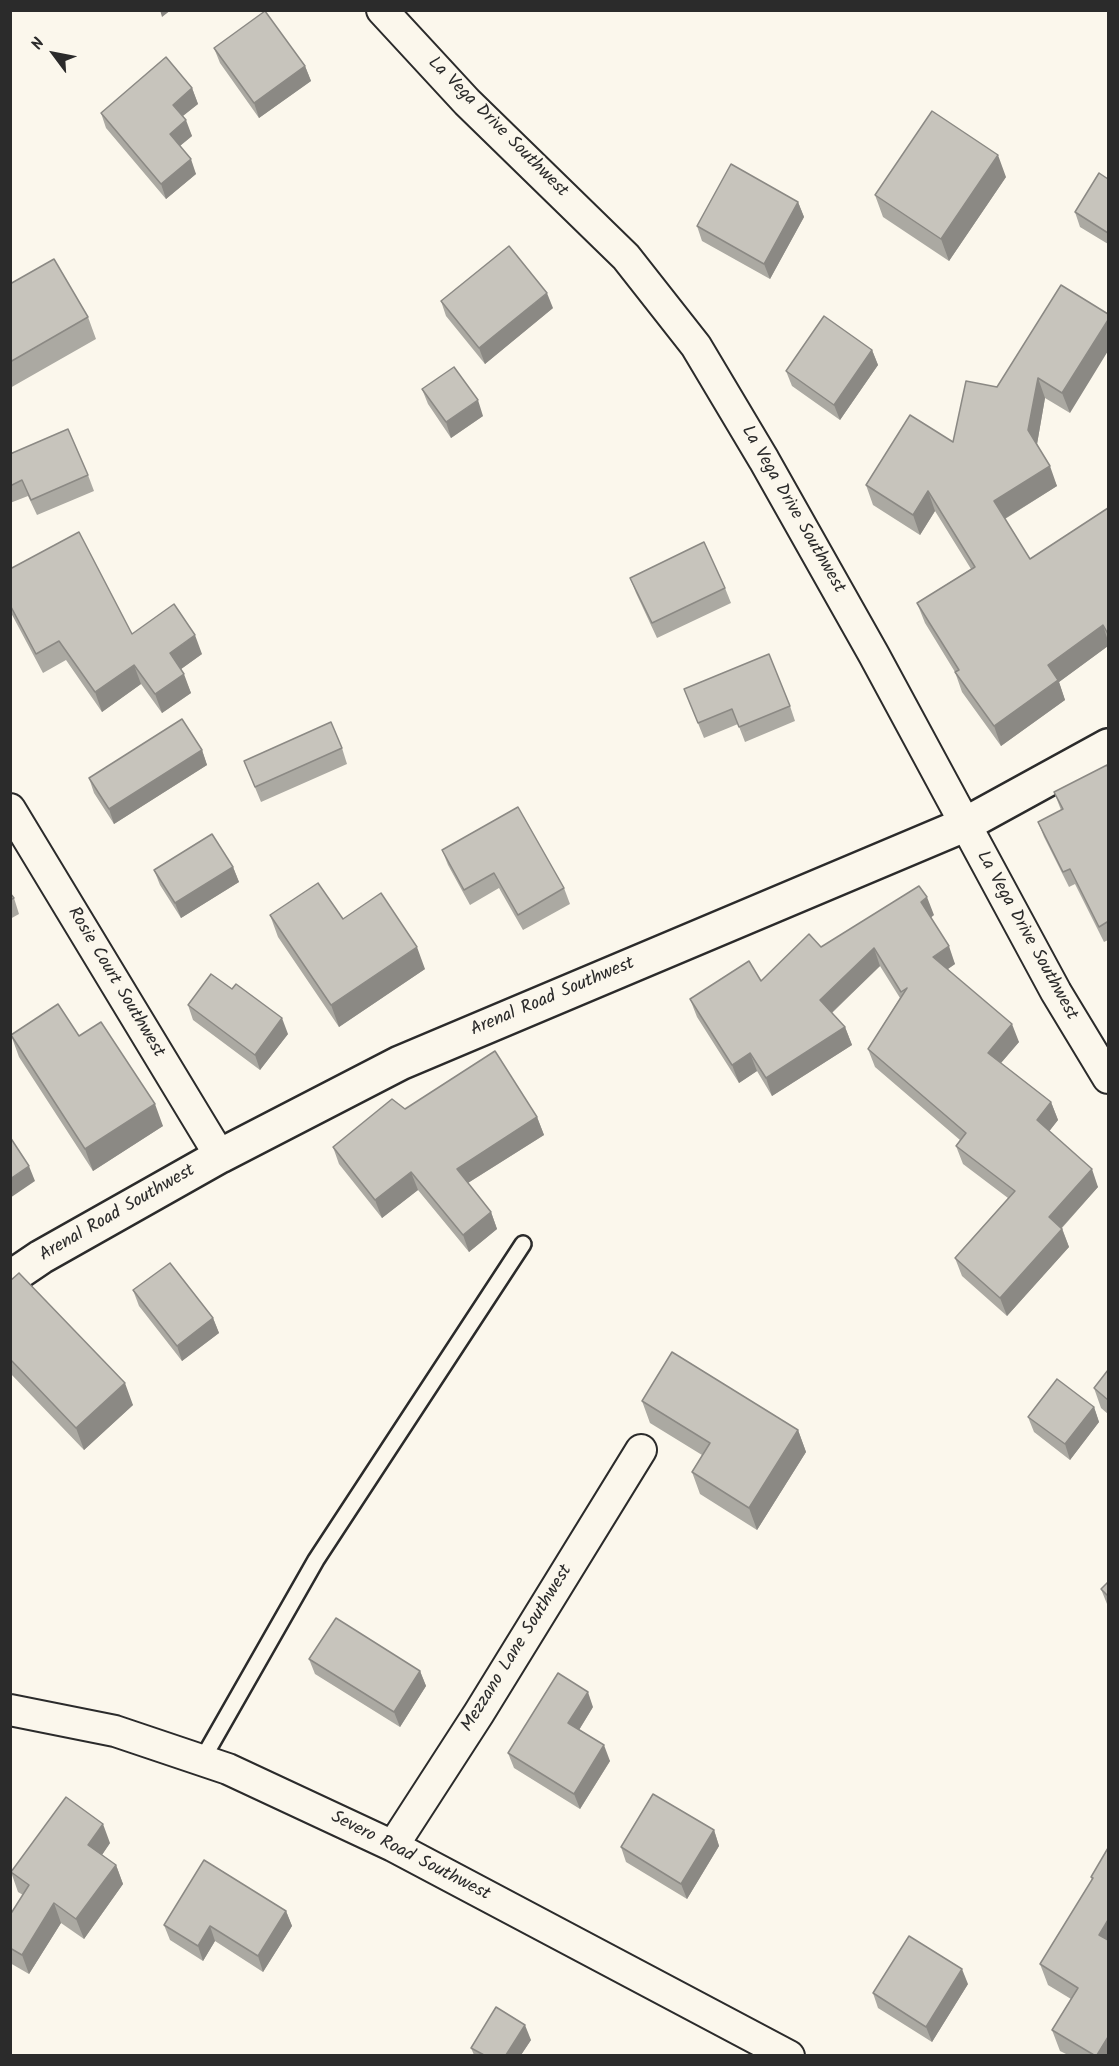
<!DOCTYPE html>
<style>
body{margin:0}
#map{position:relative;width:1119px;height:2066px;overflow:hidden;background:#fbf7ec;font-family:Kalam,sans-serif}
canvas{display:block}
.frame{position:absolute;inset:0;border:12px solid #2b2b2b;pointer-events:none}
.north{position:absolute;left:24px;top:24px;width:60px;height:60px;-webkit-text-stroke:4px #fbf7ec;paint-order:stroke;rotate:302deg;font-size:16px;font-weight:700;line-height:24px;text-align:center;color:#2b2b2b}
.north::after{content:'';display:block;margin:auto;width:21px;height:27px;background:#2b2b2b;clip-path:polygon(50% 0,100% 100%,50% 72%,0 100%)}
</style>
<div id="map">
<canvas width="1119" height="2066"></canvas>
<div class="frame"></div>
<div class="north">N</div>
</div>
<script>
const ctx = document.querySelector('canvas').getContext('2d');
ctx.lineJoin = 'round';
const shape = rows => new Path2D(rows.map(r => 'M' + r).join(''));
function trace(path, color, width, dash) { ctx.strokeStyle = color; ctx.lineWidth = width; ctx.lineCap = dash ? 'butt' : 'round'; ctx.setLineDash(dash || []); ctx.stroke(path); }
function fillPath(path, color) { ctx.fillStyle = color; ctx.fill(path, 'evenodd'); }
function write(font, color, halo, rows, align = 'center') {
  ctx.font = font + ' Kalam,sans-serif'; ctx.lineWidth = 4.5; ctx.setLineDash([]); ctx.textBaseline = 'middle'; ctx.strokeStyle = halo; ctx.fillStyle = color; for (const [text, x, y, turn = 0] of rows) {
    ctx.save(); ctx.translate(x, y); ctx.rotate((+turn || 0) * Math.PI / 180); ctx.textAlign = isNaN(turn) ? turn : align; if (halo) ctx.strokeText(text, 0, 0); ctx.fillText(text, 0, 0); ctx.restore();
  }
}
const lane = shape([
 [202,1760,316,1560,523,1244]
]);
const street = shape([
 [382,10,467,102,626,257,696,346,764,460,874,655,1056,992,1108,1078],
 [10,809,220,1156],
 [10,1710,115,1731,228,1769,393,1846,789,2056],
 [393,1846,479,1713,641,1450]
]);
const secondary = shape([
 [10,1278,41,1257,220,1156,400,1063,964,825,1108,746]
]);
trace(lane, '#2b2b2b', 20);
trace(street, '#2b2b2b', 34);
trace(secondary, '#2b2b2b', 38);
trace(lane, '#fbf7ec', 15);
trace(street, '#fbf7ec', 30);
trace(secondary, '#fbf7ec', 33);
fillPath(shape([
 [214,48,305,66,311,81,259,118,220,63],
 [192,88,198,104,182,116,192,136,180,146,196,174,166,199,106,128,101,113],
 [1006,177,949,261,883,217,875,195],
 [1108,179,1108,244,1080,227,1075,212],
 [798,202,804,217,770,279,702,241,697,226],
 [10,284,88,317,96,339,10,388],
 [1061,285,1070,413,1045,398,1037,444,1057,486,1005,519,1030,559,1108,508,1108,646,1059,682,1065,700,1001,746,962,692,955,672,925,623,917,603,971,569,935,511,920,535,873,505,866,485,953,442,997,387],
 [441,301,553,308,485,364,446,316],
 [872,350,878,365,840,420,792,386,786,371],
 [422,389,483,416,451,438,428,404],
 [10,454,88,475,94,491,37,515,28,496,10,503],
 [10,569,132,634,202,654,181,669,191,693,162,713,141,684,102,712,66,660,43,673,10,611],
 [630,578,725,588,731,603,657,638,636,593],
 [684,689,790,706,795,721,745,742,738,724,704,738],
 [342,748,347,764,261,802,244,761],
 [202,750,207,765,114,824,94,793,89,778],
 [1108,768,1108,940,1104,942,1075,884,1069,887,1044,837,1038,822,1061,810,1054,792],
 [442,850,564,888,570,904,523,930,499,888,470,905,448,865],
 [233,867,239,882,181,918,160,885,154,870],
 [10,893,14,898,19,914,10,919],
 [270,915,343,919,425,969,339,1027,278,937],
 [934,915,931,917,955,964,948,969,1019,1042,1001,1063,1051,1102,1058,1120,1049,1131,1098,1187,1062,1228,1069,1247,1007,1316,962,1276,955,1258,1008,1198,963,1164,956,1146,960,1140,875,1067,868,1049,900,998,880,966,832,1013,845,1027,852,1045,772,1096,757,1071,739,1083,697,1017,690,999,761,981,821,947],
 [188,1005,288,1034,260,1070,193,1020],
 [11,1035,79,1036,163,1126,93,1171,19,1057],
 [405,1109,537,1117,544,1135,468,1183,491,1212,497,1229,469,1252,418,1190,382,1218,339,1164,333,1147],
 [10,1281,133,1405,84,1450,10,1373],
 [133,1290,213,1318,219,1333,182,1361,139,1306],
 [1108,1370,1108,1414,1101,1408,1094,1388],
 [642,1401,798,1430,806,1452,757,1530,700,1494,692,1472,702,1455,650,1423],
 [1094,1407,1099,1422,1070,1460,1034,1432,1028,1417],
 [1108,1582,1108,1606,1107,1604,1101,1589],
 [309,1659,420,1671,426,1686,400,1727,315,1674],
 [593,1707,579,1730,610,1761,580,1809,514,1768,508,1753],
 [714,1830,719,1846,687,1899,626,1862,621,1847],
 [110,1843,102,1855,116,1865,123,1884,84,1939,61,1923,29,1974,10,1963,10,1915,23,1895,18,1892,11,1872],
 [1108,1848,1108,2055,1068,2055,1060,2051,1052,2030,1071,1999,1048,1985,1040,1964,1092,1880,1091,1877],
 [286,1911,292,1926,263,1972,215,1941,203,1961,170,1940,164,1925],
 [968,1984,932,2042,878,2008,873,1993],
 [531,2040,521,2055,474,2055,471,2048]
]), '#aba9a2');
fillPath(shape([
 [160,10,171,10,162,17],
 [305,66,311,81,259,118,254,103],
 [192,88,198,104,178,120,173,105],
 [186,120,192,136,176,149,170,134],
 [998,155,1006,177,949,261,941,239],
 [191,159,196,174,166,199,161,184],
 [798,202,804,217,770,279,764,264],
 [547,293,553,308,485,364,479,348],
 [1108,320,1108,351,1070,413,1062,393],
 [872,350,878,365,840,420,834,405],
 [1038,378,1045,398,1036,450,1028,430],
 [478,400,483,416,451,438,446,422],
 [1050,466,1057,486,1001,521,994,501],
 [928,491,935,511,920,535,913,515],
 [1103,625,1108,641,1108,646,1059,682,1065,700,1001,746,994,726,1048,665],
 [195,635,202,654,177,672,170,653],
 [134,665,141,684,102,712,95,692],
 [184,674,191,693,162,713,155,694],
 [202,750,207,765,114,824,109,809],
 [233,867,239,882,181,918,175,903],
 [927,897,934,915,928,920,921,902],
 [949,946,955,964,939,975,933,957],
 [417,947,425,969,339,1027,331,1005],
 [874,948,880,966,826,1018,820,1000],
 [282,1018,288,1034,260,1070,255,1055],
 [1012,1024,1019,1042,994,1071,988,1053],
 [845,1027,852,1045,772,1096,766,1078],
 [750,1053,757,1071,739,1083,732,1065],
 [1051,1102,1058,1120,1044,1138,1037,1120],
 [155,1104,163,1126,93,1171,85,1149],
 [537,1117,544,1135,463,1186,457,1169],
 [29,1166,35,1181,10,1198,10,1179],
 [1092,1169,1098,1187,1055,1235,1049,1217],
 [411,1172,418,1190,382,1218,375,1200],
 [491,1212,497,1229,469,1252,463,1235],
 [1062,1229,1069,1247,1007,1316,1000,1298],
 [213,1318,219,1333,182,1361,177,1346],
 [125,1383,133,1405,84,1450,76,1428],
 [1094,1407,1099,1422,1070,1460,1065,1444],
 [798,1430,806,1452,757,1530,749,1508],
 [420,1671,426,1686,400,1727,394,1712],
 [588,1692,593,1707,574,1738,568,1723],
 [604,1745,610,1761,580,1809,574,1794],
 [103,1824,110,1843,95,1865,88,1845],
 [714,1830,719,1846,687,1899,681,1884],
 [116,1865,123,1884,84,1939,76,1919],
 [54,1903,61,1923,29,1974,22,1955],
 [286,1911,292,1926,263,1972,258,1956],
 [1108,1920,1108,1952,1099,1935],
 [210,1926,215,1941,203,1961,198,1946],
 [962,1969,968,1984,932,2042,926,2027],
 [525,2025,531,2040,521,2055,506,2055],
 [1108,2037,1108,2055,1097,2055]
]), '#8b8984');
const building = shape([
 [265,11,305,66,254,103,214,48,265,11],
 [166,57,192,88,173,105,186,120,170,134,191,159,161,184,101,113,166,57],
 [932,111,998,155,941,239,875,195,932,111],
 [731,164,798,202,764,264,697,226,731,164],
 [1099,173,1108,179,1108,233,1075,212,1099,173],
 [509,246,547,293,479,348,441,301,509,246],
 [54,259,88,317,10,362,10,284,54,259],
 [1061,285,1108,314,1108,320,1062,393,1038,378,1028,430,1050,466,994,501,1030,559,1108,508,1108,634,1103,625,1048,665,1058,680,994,726,955,672,959,670,917,603,975,567,928,491,913,515,866,485,910,415,953,442,966,381,997,387,1061,285],
 [824,316,872,350,834,405,786,371,824,316],
 [454,367,478,400,446,422,422,389,454,367],
 [68,429,88,475,31,500,22,480,10,486,10,454,68,429],
 [79,532,132,634,174,604,195,635,170,653,184,674,155,694,134,665,95,692,59,641,36,654,10,605,10,569,79,532],
 [704,542,725,588,652,623,630,578,704,542],
 [769,654,790,706,739,727,732,709,698,723,684,689,769,654],
 [182,719,202,750,109,809,89,778,182,719],
 [331,722,342,748,255,787,244,761,331,722],
 [1107,765,1108,768,1108,924,1107,922,1099,927,1070,869,1063,872,1038,822,1063,809,1054,792,1107,765],
 [518,807,564,888,518,915,494,873,464,890,442,850,518,807],
 [212,834,233,867,175,903,154,870,212,834],
 [318,883,343,919,381,893,417,947,331,1005,270,915,318,883],
 [919,886,927,897,921,902,949,946,933,957,1012,1024,988,1053,1051,1102,1037,1120,1092,1169,1049,1217,1062,1229,1000,1298,955,1258,1015,1191,956,1146,966,1133,868,1049,907,988,901,992,874,948,820,1000,845,1027,766,1078,750,1053,732,1065,690,999,749,961,761,981,809,934,821,947,919,886],
 [10,893,14,898,10,900,10,893],
 [211,974,232,989,236,984,282,1018,255,1055,188,1005,211,974],
 [58,1004,79,1036,101,1022,155,1104,85,1149,11,1035,58,1004],
 [495,1051,537,1117,457,1169,491,1212,463,1235,411,1172,375,1200,333,1147,392,1099,405,1109,495,1051],
 [10,1137,29,1166,10,1179,10,1137],
 [170,1263,213,1318,177,1346,133,1290,170,1263],
 [19,1273,125,1383,76,1428,10,1359,10,1281,19,1273],
 [672,1352,798,1430,749,1508,692,1472,710,1443,642,1401,672,1352],
 [1108,1370,1108,1400,1094,1388,1108,1370],
 [1057,1379,1094,1407,1065,1444,1028,1417,1057,1379],
 [1108,1582,1108,1596,1101,1589,1108,1582],
 [336,1618,420,1671,394,1712,309,1659,336,1618],
 [558,1673,588,1692,568,1723,604,1745,574,1794,508,1753,558,1673],
 [653,1794,714,1830,681,1884,621,1847,653,1794],
 [66,1797,103,1824,88,1845,116,1865,76,1919,54,1903,22,1955,10,1948,10,1915,29,1885,11,1872,66,1797],
 [1108,1848,1108,1920,1099,1935,1108,1940,1108,2037,1097,2055,1094,2055,1052,2030,1078,1988,1040,1964,1093,1878,1091,1877,1108,1848],
 [204,1860,286,1911,258,1956,210,1926,198,1946,164,1925,204,1860],
 [909,1936,962,1969,926,2027,873,1993,909,1936],
 [496,2007,525,2025,506,2055,484,2055,471,2048,496,2007]
]);
fillPath(building, '#c7c4bc');
trace(building, '#8b8984', 1.5);
write('18px', '#2b2b2b', '#fbf7ec', [
 ["La Vega Drive Southwest",497,128,45],
 ["La Vega Drive Southwest",792,510,60],
 ["La Vega Drive Southwest",1026,936,61],
 ["Rosie Court Southwest",115,983,59],
 ["Arenal Road Southwest",553,998,-23],
 ["Arenal Road Southwest",118,1214,-30],
 ["Mezzano Lane Southwest",518,1649,-58],
 ["Severo Road Southwest",410,1857,27]
]);
</script>
